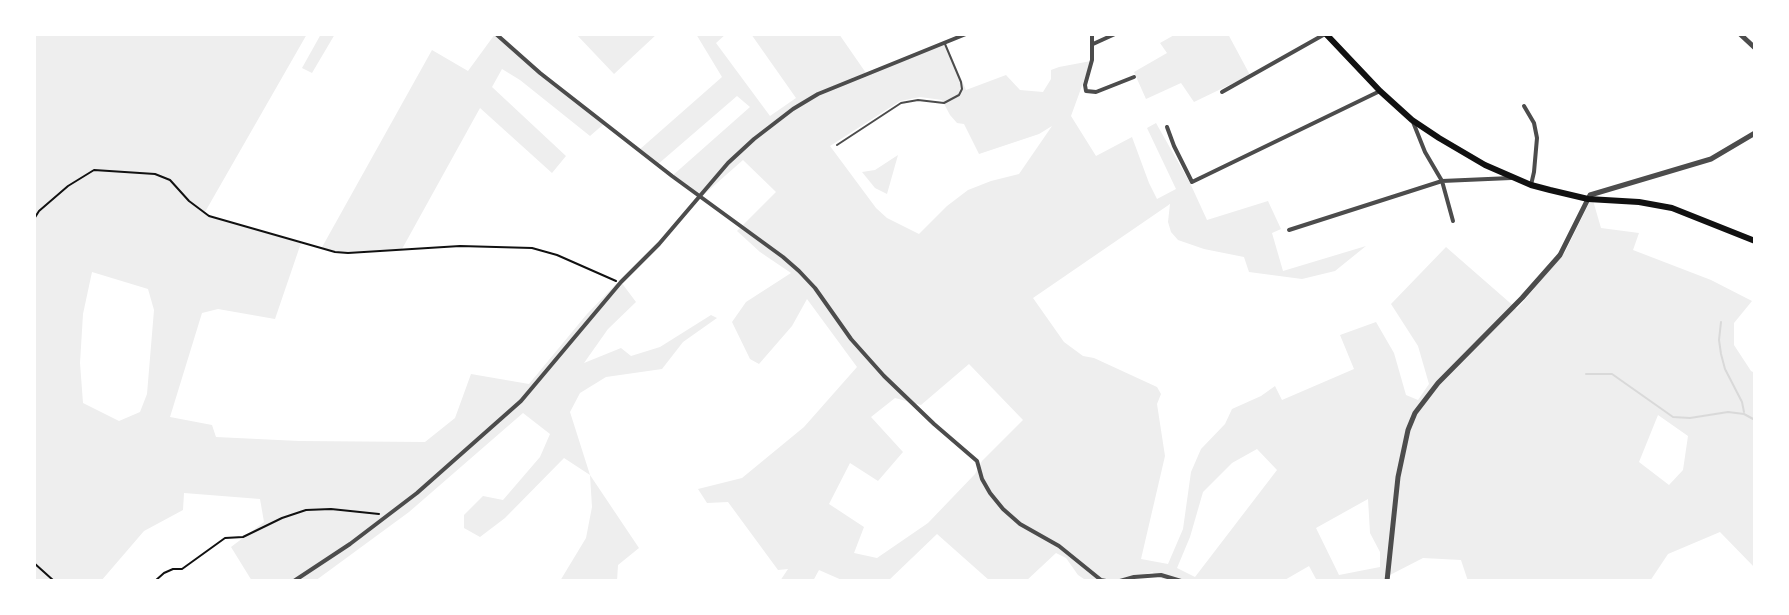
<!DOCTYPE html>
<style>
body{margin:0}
#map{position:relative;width:1789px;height:615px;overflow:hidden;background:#fff;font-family:Literata,serif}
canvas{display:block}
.frame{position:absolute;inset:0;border:36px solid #fff;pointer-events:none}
</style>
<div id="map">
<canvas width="1789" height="615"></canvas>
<div class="frame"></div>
</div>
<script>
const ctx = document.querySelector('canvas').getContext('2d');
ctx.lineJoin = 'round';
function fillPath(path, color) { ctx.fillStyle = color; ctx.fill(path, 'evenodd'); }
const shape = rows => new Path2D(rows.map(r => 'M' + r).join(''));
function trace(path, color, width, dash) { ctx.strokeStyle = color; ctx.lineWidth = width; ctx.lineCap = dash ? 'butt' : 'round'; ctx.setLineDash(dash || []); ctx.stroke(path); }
fillPath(shape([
 [34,34,307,34,205,212,209,216,301,243,275,319,218,309,202,313,170,417,212,425,216,437,299,441,425,442,455,418,471,374,529,384,587,314,618,282,621,282,636,302,608,329,584,363,621,348,631,356,660,347,711,315,717,318,683,342,662,369,606,377,580,393,570,412,590,475,639,548,618,565,617,581,560,581,586,538,592,507,590,475,564,458,505,518,480,537,464,528,464,515,483,496,503,500,540,457,550,434,523,413,409,512,315,581,252,581,231,547,264,522,260,499,184,493,183,510,144,531,101,581,34,581],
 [92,272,148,289,154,310,147,394,140,412,119,421,83,403,80,363,83,314],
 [321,34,335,34,312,73,302,68],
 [495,34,605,123,590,136,520,80,502,69,492,87,566,156,552,173,480,108,402,249,348,253,321,249,432,50,468,71],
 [576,34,657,34,614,74],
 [696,34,726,34,716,43,770,116,796,98,751,34,839,34,866,73,945,42,966,90,1006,75,1020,90,1043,92,1051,79,1051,70,1059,67,1091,61,1071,116,1096,156,1132,137,1149,183,1157,199,1176,189,1147,128,1156,123,1190,183,1207,220,1268,201,1281,229,1272,233,1283,271,1366,246,1335,271,1302,279,1249,272,1244,257,1204,249,1178,240,1171,232,1168,222,1170,204,1033,298,1064,342,1083,356,1094,358,1157,387,1161,394,1157,404,1165,456,1141,559,1168,564,1183,529,1191,472,1201,449,1225,424,1232,409,1261,396,1275,386,1282,400,1354,369,1340,335,1376,322,1394,353,1406,395,1418,400,1429,384,1418,346,1391,304,1446,247,1517,309,1565,252,1592,197,1601,228,1639,233,1633,250,1711,280,1752,301,1734,323,1734,345,1751,371,1755,373,1755,568,1720,532,1668,554,1650,581,1468,581,1461,560,1423,558,1388,576,1388,581,1314,581,1316,579,1309,566,1283,581,1166,581,1152,572,1126,581,1087,581,1078,575,1066,558,1056,553,1026,581,990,581,937,534,888,581,844,581,819,570,813,581,780,581,788,569,778,570,728,502,707,503,698,489,742,478,804,427,857,367,807,299,792,326,759,364,750,359,732,322,746,302,791,273,760,252,737,231,776,192,743,160,700,198,672,176,750,107,737,96,657,165,639,150,722,77],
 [920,97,942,100,950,115,957,123,964,124,979,154,1039,134,1052,126,1019,174,991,181,968,190,947,206,919,234,887,218,876,208,830,146,900,101],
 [969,364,1023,420,982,461,975,474,928,523,877,558,854,553,864,527,829,504,850,463,878,481,903,452,871,417,895,398,921,405],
 [1658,415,1688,436,1683,470,1669,485,1639,462],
 [1257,449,1277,470,1195,577,1177,568,1190,537,1203,492,1232,463],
 [1368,499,1370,533,1380,552,1380,567,1339,575,1316,528],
 [1176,34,1228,34,1250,75,1194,102,1181,83,1146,99,1134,72,1167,53,1160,43],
 [898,155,887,194,875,188,862,172,875,170]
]), '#eee');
trace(shape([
 [1721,322,1719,340,1721,354,1725,369,1742,402,1744,412],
 [1586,374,1612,374,1673,417,1690,418,1728,412,1744,414,1755,420]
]), '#d9d9d9', 2);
trace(shape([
 [34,219,39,211,68,186,94,170,155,174,170,180,189,201,209,216,335,252,348,253,460,246,532,248,557,255,616,281],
 [34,563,54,581],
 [155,581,164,573,173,569,182,569,225,538,243,537,282,518,306,510,331,509,379,514]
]), '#111', 2);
trace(shape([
 [837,145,901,103,918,100,944,103,959,95,962,89,961,82,945,44]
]), '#4c4c4c', 2);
trace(shape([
 [496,34,540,73,672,176,783,257,799,271,815,288,851,339,884,376,934,424,977,461,982,479,990,493,1003,509,1020,524,1059,546,1101,580,1106,581],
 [1092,34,1092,60,1085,85,1086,91,1096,92,1134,77],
 [1611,34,1613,34],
 [1093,44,1115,34],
 [1222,92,1325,34],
 [1524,106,1534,123,1537,138,1534,172,1531,185],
 [1413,122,1425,152,1442,181,1453,221],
 [1167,127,1174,146,1192,182,1380,91],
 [1289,230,1442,181,1511,178],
 [294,581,350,544,417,493,521,401,621,282,659,244,728,163,754,139,793,109,818,94,966,34],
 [1120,581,1134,577,1161,575,1181,581]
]), '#4c4c4c', 4);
trace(shape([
 [1740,34,1755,48],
 [1387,581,1398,477,1408,430,1415,413,1438,383,1522,298,1560,255,1590,195,1711,159,1755,133]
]), '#4c4c4c', 5);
trace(shape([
 [1326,34,1380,91,1412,120,1439,138,1485,165,1531,185,1550,190,1588,199,1639,202,1672,208,1755,241]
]), '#111', 6);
</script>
